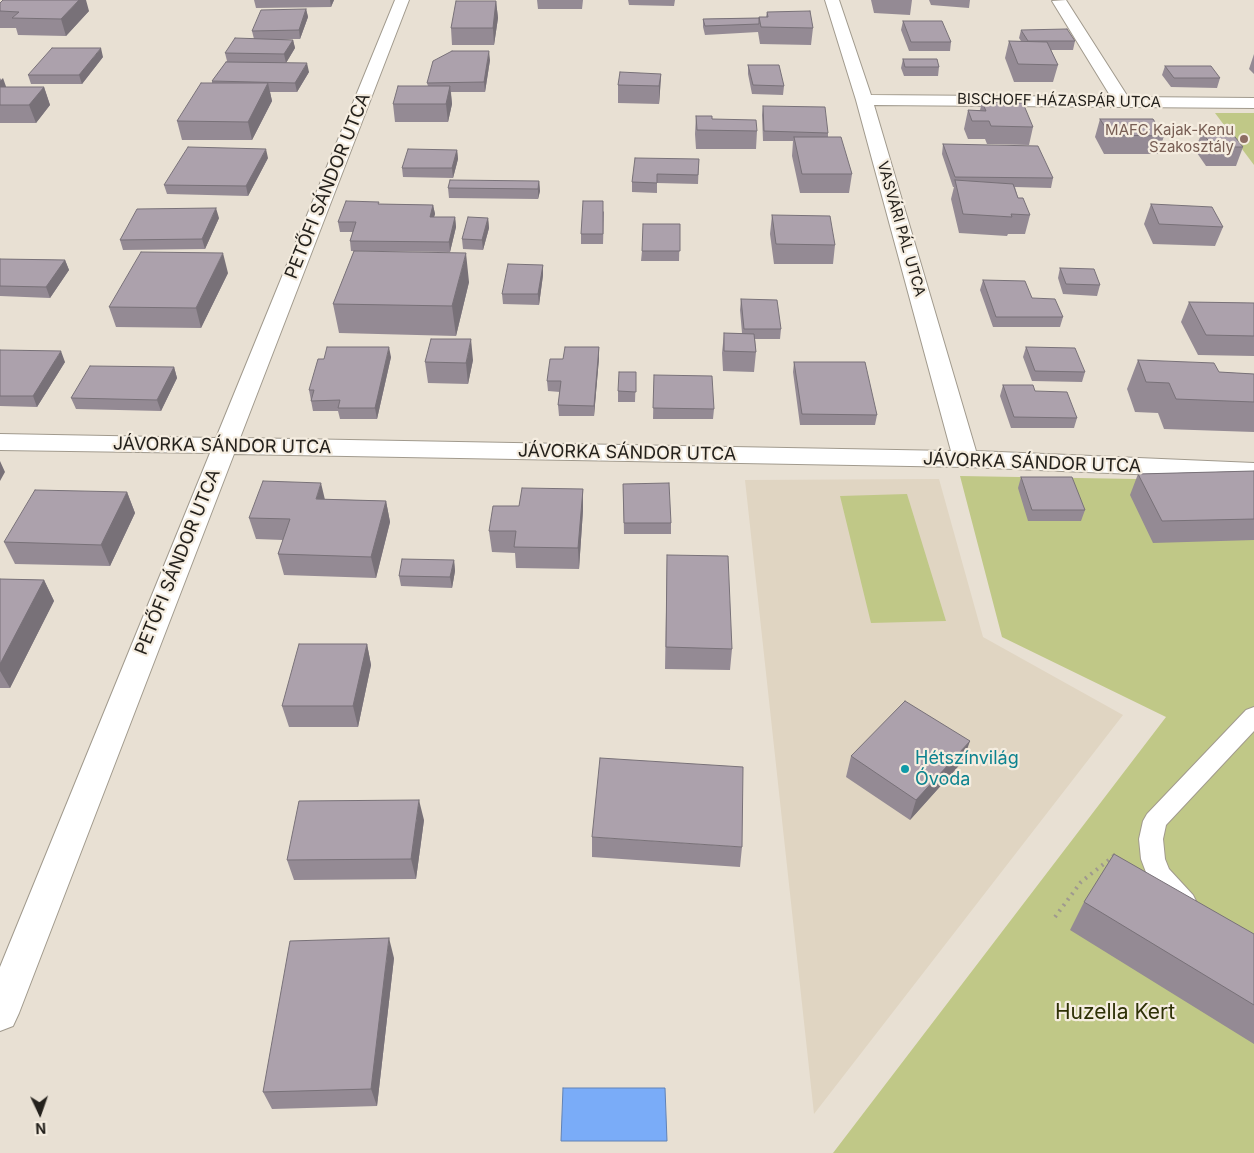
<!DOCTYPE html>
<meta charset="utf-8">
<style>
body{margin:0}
#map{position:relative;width:1254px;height:1153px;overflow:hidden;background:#e8e0d3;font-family:Inter,sans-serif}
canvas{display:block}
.north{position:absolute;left:15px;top:1088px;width:50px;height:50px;-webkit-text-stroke:4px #f5ede0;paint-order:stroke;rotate:177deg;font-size:14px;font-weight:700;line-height:20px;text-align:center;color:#24211c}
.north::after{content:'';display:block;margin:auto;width:18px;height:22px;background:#24211c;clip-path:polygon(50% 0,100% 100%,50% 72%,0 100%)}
</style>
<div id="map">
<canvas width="1254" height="1153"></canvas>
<div class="north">N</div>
</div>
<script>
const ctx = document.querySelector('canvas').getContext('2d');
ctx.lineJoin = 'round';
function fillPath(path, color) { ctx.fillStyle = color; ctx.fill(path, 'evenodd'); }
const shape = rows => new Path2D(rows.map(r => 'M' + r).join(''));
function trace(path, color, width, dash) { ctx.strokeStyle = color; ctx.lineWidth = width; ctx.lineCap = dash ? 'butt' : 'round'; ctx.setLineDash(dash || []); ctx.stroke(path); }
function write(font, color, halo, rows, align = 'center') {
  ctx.font = font + ' Inter,sans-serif'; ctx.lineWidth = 4.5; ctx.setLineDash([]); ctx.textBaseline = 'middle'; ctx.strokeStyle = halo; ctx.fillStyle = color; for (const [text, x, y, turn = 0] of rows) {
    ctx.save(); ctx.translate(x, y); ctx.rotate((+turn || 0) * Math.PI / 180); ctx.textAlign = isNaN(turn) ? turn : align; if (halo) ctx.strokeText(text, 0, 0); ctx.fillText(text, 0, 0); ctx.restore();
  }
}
fillPath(shape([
 [939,479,983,637,1123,715,814,1114,745,480]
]), '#e0d5c2');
fillPath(shape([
 [1215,113,1254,113,1254,165],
 [960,476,1254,481,1254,1153,833,1153,1166,717,1002,637],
 [907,494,946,621,871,623,840,496]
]), '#c0c887');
const water = shape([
 [563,1088,665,1088,667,1141,561,1141,563,1088]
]);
fillPath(water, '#7aacf8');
trace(water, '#6082b6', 1);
const service = shape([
 [1254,707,1254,731,1166,825,1163,839,1165,859,1169,869,1193,895,1197,903,1193,911,1184,914,1175,911,1150,883,1141,859,1139,839,1143,821,1147,814,1246,710,1254,707]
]);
const minor = shape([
 [395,0,409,0,240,438,951,451,856,100,825,0,839,0,871,95,1111,97,1052,1,1066,0,1128,97,1254,98,1254,108,874,105,976,451,1254,463,1254,479,966,467,234,454,19,1013,13,1026,0,1031,0,967,210,453,0,450,0,434,216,438,395,0]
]);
trace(service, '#a19a8d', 2);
trace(minor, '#a19a8d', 2);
trace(shape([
 [1055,917,1081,882,1115,855]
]), '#9f998f', 4, [2, 5]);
fillPath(service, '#fff');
fillPath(minor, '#fff');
fillPath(shape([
 [254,0,334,0,331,7,256,8],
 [495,0,583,0,582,9,538,9,537,0],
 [628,0,675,0,674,6,629,5],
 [871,0,912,0,910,15,874,13],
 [929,0,970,0,969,8,931,5],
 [496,1,498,18,494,45,452,45,451,28],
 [0,3,89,11,66,36,18,35,16,28,0,28],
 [306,9,308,17,300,39,282,39,293,40,295,48,286,63,309,72,297,92,270,92,272,101,252,140,182,140,177,121,212,83,212,81,227,61,225,53,254,39,252,31],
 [767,12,813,28,811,45,760,44,758,32,705,35,703,27,703,19,759,18,766,17],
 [903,21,951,42,950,51,909,51,901,30],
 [1021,30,1075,41,1073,50,1051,50,1058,65,1053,82,1014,82,1005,58,1009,41,1021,41,1019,38],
 [1254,54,1254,74,1249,69],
 [103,57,82,84,31,84,28,75],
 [903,59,939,67,938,76,904,76,901,68],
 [490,60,485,92,451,92,452,104,448,122,395,122,393,104,428,86,427,83],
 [748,65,784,86,783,95,752,94,748,74],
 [1165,66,1220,78,1217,88,1171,87,1162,75],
 [661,74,660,91,659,104,618,103,618,85],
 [0,78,6,87,44,87,50,105,36,123,0,123],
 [982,102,1033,127,1029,145,987,144,985,139,968,139,964,129,968,110,980,110],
 [763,106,828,133,828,137,852,174,849,193,800,193,792,156,793,141,763,141,762,115],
 [696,116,712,119,757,131,756,149,696,149,695,134],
 [1100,119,1164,136,1158,154,1104,154,1095,137],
 [1202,132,1243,147,1236,166,1206,166,1195,150],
 [943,144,1053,178,1051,188,1015,187,1018,198,1030,215,1025,234,1008,234,1007,236,959,233,951,199,954,187,953,187,942,154],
 [457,150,458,159,453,178,403,177,402,168],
 [268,158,248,196,167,194,164,185],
 [699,159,698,184,657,183,657,193,632,192,632,182],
 [539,181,540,191,538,199,449,198,448,188],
 [379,204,433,205,435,214,434,217,455,217,456,227,450,252,356,251,469,282,456,336,339,333,333,304,354,251,351,251,350,241,353,232,340,232,338,222],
 [1151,204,1223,227,1215,246,1153,244,1144,224],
 [604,211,603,244,581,244,581,234],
 [772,215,835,245,833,264,774,264,770,234],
 [219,218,205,249,123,250,120,240],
 [488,218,489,228,483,250,463,249,462,239],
 [680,224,679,261,641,261,642,251],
 [0,259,65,260,69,270,50,298,0,296],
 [543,265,543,275,539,305,503,304,502,294],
 [1060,268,1100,285,1097,296,1063,294,1058,278],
 [228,273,201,328,116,327,109,307],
 [983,280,1032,298,1063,317,1060,327,993,327,980,290],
 [741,299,781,329,780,339,755,339,756,352,754,372,723,371,722,353,724,333,742,333,740,310],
 [1189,302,1254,303,1254,356,1198,355,1181,322],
 [599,347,599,358,594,416,559,416,558,405,560,392,548,391,547,381,563,359],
 [1026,347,1085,372,1082,382,1032,381,1023,357],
 [0,350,65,362,37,407,0,406],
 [391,357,377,419,340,419,338,411,313,411,309,390],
 [473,360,468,384,428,383,425,362],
 [1138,360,1219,372,1254,374,1254,432,1164,429,1158,413,1135,412,1127,389],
 [794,362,877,415,875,425,800,425,793,372],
 [174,367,177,378,161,411,76,409,71,398],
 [636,372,635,402,618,402,618,391],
 [654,375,714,409,713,419,653,419],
 [1003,385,1035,391,1077,418,1074,428,1011,428,1000,396],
 [1254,471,1254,540,1153,543,1130,495,1138,474],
 [1021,477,1085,510,1081,521,1028,521,1018,488],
 [623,484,671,523,671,534,624,534],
 [583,489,583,510,579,569,516,568,515,553,492,552,489,531,519,506],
 [127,492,135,513,110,566,15,564,4,542],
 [325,499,386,501,390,522,376,578,284,575,278,554,283,540,256,539,249,518],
 [667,555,732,649,730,670,665,669],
 [454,560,455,571,452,588,401,586,399,576],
 [0,579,44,580,54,601,10,688,0,688],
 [367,644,371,665,358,727,289,727,282,706],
 [851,756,963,761,910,820,846,777],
 [424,820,416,879,294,880,287,860],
 [592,837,742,847,740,867,592,857],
 [1084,902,1254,934,1254,1044,1070,930],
 [394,958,377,1106,272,1109,263,1092]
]), '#948a94');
fillPath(shape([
 [79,0,86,0,89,11,66,36,61,19],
 [330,0,334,0,331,7],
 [496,1,498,18,494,45,493,28],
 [306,9,308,17,300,39,299,30],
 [293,40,295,48,286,63,284,54],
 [101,48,103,57,82,84,79,75],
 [489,51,490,60,485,92,484,82],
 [307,63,309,72,297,92,295,83],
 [661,74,660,91,659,104,659,86],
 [3,78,9,95,0,102,0,81],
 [268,83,272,101,252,140,248,122],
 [450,86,452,104,448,122,446,104],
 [44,87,50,105,36,123,29,105],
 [266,149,268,158,248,196,246,186],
 [457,150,458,159,453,178,452,168],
 [539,181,540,191,538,199,538,189],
 [433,205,435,214,431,227,430,217],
 [216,208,219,218,205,249,202,239],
 [455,217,456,227,450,252,449,242],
 [488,218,489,228,483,250,482,240],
 [223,253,228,273,201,328,196,308],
 [466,253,469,282,456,336,452,306],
 [65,260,69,270,50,298,46,287],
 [543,265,543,275,539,305,538,294],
 [471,339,473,360,468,384,466,363],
 [389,347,391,357,377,419,375,408],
 [599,347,599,358,594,416,594,406],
 [61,351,65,362,37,407,33,396],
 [174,367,177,378,161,411,157,400],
 [0,461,5,472,0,481],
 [321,483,326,504,316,499],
 [583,489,583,510,579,569,578,548],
 [127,492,135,513,110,566,101,545],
 [386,501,390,522,376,578,371,557],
 [454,560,455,571,452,588,450,577],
 [44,580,54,601,10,688,0,671,0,664],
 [367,644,371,665,358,727,353,706],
 [970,741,963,761,910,820,916,800],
 [419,800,424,820,416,879,411,859],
 [389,938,394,958,377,1106,371,1089]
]), '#787178');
const building = shape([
 [3,0,79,0,61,19,12,18,19,12,0,11,0,3,3,0],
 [456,1,496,1,493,28,451,28,456,1],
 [306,9,299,30,252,31,261,10,306,9],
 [810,11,813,28,761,27,759,17,768,17,767,12,810,11],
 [759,18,759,24,705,26,703,19,759,18],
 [903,21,942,21,951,42,911,42,903,21],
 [1067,29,1075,41,1028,41,1021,30,1067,29],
 [235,38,293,40,284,54,225,53,235,38],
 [1009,41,1047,42,1058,65,1018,64,1009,41],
 [52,48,101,48,79,75,28,75,52,48],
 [452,51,489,51,484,82,427,83,433,61,452,51],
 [903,59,937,59,939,67,905,67,903,59],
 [226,62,307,63,295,83,212,81,226,62],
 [748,65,779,65,784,86,753,85,748,65],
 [1165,66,1211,66,1220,78,1174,78,1165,66],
 [620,72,661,74,659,86,618,85,620,72],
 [201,83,268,83,248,122,177,121,201,83],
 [398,86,450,86,446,104,393,104,398,86],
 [0,87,44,87,29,105,0,105,0,87],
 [982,102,1023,103,1033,127,991,126,989,121,972,121,968,110,986,111,982,102],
 [763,106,825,107,828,133,764,131,763,106],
 [696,116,712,116,712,119,756,120,757,131,697,130,696,116],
 [1100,119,1153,119,1164,136,1110,135,1100,119],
 [1202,132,1231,132,1243,147,1213,147,1202,132],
 [794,137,841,137,852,174,802,174,794,137],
 [943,144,1038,146,1053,178,955,177,943,144],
 [188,147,266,149,246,186,164,185,188,147],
 [408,149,457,150,452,168,402,168,408,149],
 [635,158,699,159,698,175,657,174,657,183,632,182,635,158],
 [450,180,539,181,538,189,448,188,450,180],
 [955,180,1013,184,1018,198,1023,198,1030,215,1011,214,1012,217,963,214,955,180],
 [346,201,379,202,378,204,433,205,430,217,455,217,449,242,350,241,356,222,338,222,346,201],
 [583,201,603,201,603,234,581,234,583,201],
 [1151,204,1212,207,1223,227,1159,224,1151,204],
 [216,208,202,239,120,240,137,209,216,208],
 [772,215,830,216,835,245,776,244,772,215],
 [468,217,488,218,482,240,462,239,468,217],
 [643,224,680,224,680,251,642,251,643,224],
 [354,251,466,253,452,306,333,304,354,251],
 [141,252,223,253,196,308,109,307,141,252],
 [0,259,65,260,46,287,0,286,0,259],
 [508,264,543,265,538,294,502,294,508,264],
 [1060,268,1094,269,1100,285,1066,284,1060,268],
 [983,280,1025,281,1032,298,1055,299,1063,317,996,317,983,280],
 [741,299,777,300,781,329,744,329,741,299],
 [1189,302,1254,303,1254,336,1206,335,1189,302],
 [724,333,754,334,756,352,724,351,724,333],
 [431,339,471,339,466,363,425,362,431,339],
 [327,347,389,347,375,408,338,408,340,400,311,401,314,390,309,390,318,359,324,359,327,347],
 [565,347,599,347,594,406,558,405,561,381,547,381,550,359,563,359,565,347],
 [1026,347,1075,348,1085,372,1035,371,1026,347],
 [0,350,61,351,33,396,0,396,0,350],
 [1138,360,1214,363,1219,372,1254,374,1254,402,1176,399,1169,383,1146,382,1138,360],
 [794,362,865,362,877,415,802,414,794,362],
 [90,366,174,367,157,400,71,398,90,366],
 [619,372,636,372,636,392,618,391,619,372],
 [654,375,712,376,714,409,653,408,654,375],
 [1003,385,1033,385,1035,391,1067,392,1077,418,1014,417,1003,385],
 [1254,471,1254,519,1162,521,1138,474,1254,471],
 [1021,477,1072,477,1085,510,1032,510,1021,477],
 [263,481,321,483,316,499,386,501,371,557,278,554,290,519,249,518,263,481],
 [669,483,671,523,624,523,623,484,669,483],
 [522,488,583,489,578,548,514,547,516,531,489,531,493,506,519,506,522,488],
 [35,490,127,492,101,545,4,542,35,490],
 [667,555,728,556,732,649,666,647,667,555],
 [402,559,454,560,450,577,399,576,402,559],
 [0,579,44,580,0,664,0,579],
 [299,644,367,644,353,706,282,706,299,644],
 [905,701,970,741,916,800,851,756,905,701],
 [600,758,743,767,742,847,592,837,600,758],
 [419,800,411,859,287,860,299,801,419,800],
 [1114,854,1254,934,1254,1005,1084,902,1114,854],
 [389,938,371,1089,263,1092,290,941,389,938]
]);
fillPath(building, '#aca1ac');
trace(building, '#787178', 1);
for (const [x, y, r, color] of [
 [1244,139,5,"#8d6e63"],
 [905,769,5,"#0f9aa8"]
]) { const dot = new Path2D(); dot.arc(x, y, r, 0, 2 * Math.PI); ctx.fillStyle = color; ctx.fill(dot); trace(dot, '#f5ede0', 2); }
write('15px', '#24211c', '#f5ede0', [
 ["BISCHOFF HÁZASPÁR UTCA",1059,101,1],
 ["VASVÁRI PÁL UTCA",901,229,74]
]);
write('15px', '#785e54', '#f5ede0', [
 ["MAFC Kajak-Kenu",1234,130],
 ["Szakosztály",1234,147]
], 'right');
write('18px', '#24211c', '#f5ede0', [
 ["PETŐFI SÁNDOR UTCA",328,186,-68],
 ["JÁVORKA SÁNDOR UTCA",222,446,1],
 ["JÁVORKA SÁNDOR UTCA",627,453,1],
 ["JÁVORKA SÁNDOR UTCA",1032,463,2],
 ["PETŐFI SÁNDOR UTCA",178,562,-68]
]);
write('18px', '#0d838f', '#f5ede0', [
 ["Hétszínvilág",915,759],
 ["Óvoda",915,780]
], 'left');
write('21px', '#2e3106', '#f5ede0', [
 ["Huzella Kert",1115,1013]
]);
</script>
